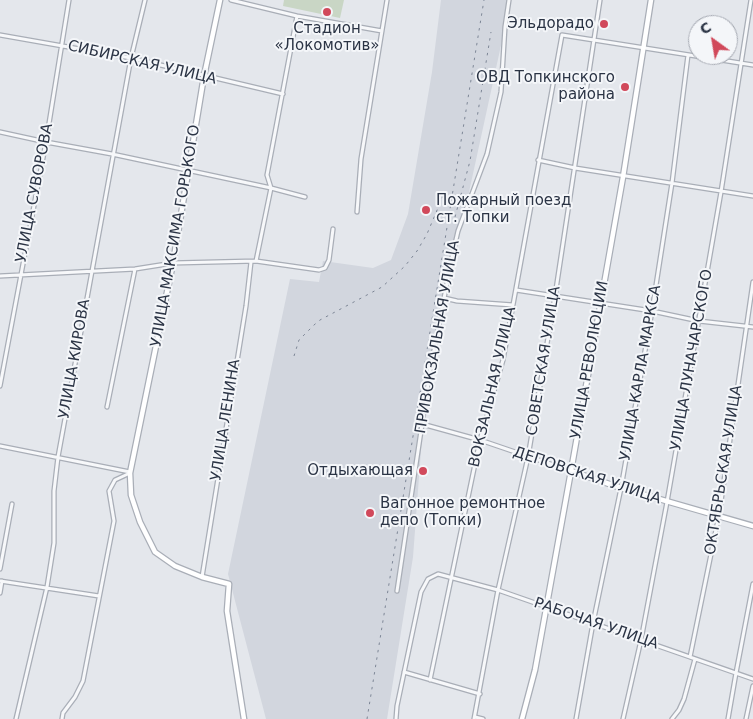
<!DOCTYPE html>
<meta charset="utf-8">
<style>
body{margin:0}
#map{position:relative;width:753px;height:719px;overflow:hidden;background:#e4e7ec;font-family:"DejaVu Sans",sans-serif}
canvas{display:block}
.north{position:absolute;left:688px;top:15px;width:50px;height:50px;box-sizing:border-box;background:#f4f6f9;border:1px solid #a4a8b1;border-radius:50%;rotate:328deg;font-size:14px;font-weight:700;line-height:20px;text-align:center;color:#2b3445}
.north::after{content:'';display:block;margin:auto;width:18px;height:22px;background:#d1495b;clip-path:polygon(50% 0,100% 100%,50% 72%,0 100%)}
</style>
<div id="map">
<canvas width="753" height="719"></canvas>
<div class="north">С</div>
</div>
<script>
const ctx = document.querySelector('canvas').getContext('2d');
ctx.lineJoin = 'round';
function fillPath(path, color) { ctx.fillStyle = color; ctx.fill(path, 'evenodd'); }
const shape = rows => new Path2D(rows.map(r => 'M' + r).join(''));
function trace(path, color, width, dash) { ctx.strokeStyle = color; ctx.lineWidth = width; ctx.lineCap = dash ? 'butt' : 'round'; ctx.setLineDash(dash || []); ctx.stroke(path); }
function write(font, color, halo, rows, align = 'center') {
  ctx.font = font + ' "DejaVu Sans",sans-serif'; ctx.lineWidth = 4; ctx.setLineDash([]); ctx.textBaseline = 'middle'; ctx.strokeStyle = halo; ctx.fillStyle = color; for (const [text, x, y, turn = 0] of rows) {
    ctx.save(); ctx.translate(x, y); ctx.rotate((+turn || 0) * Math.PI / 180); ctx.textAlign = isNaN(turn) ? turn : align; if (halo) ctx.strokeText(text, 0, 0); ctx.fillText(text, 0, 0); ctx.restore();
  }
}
fillPath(shape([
 [441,0,510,0,505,27,430,371,423,424,413,557,387,719,266,719,228,574,290,279,319,282,323,261,373,268,391,260,408,214,432,72]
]), '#d2d6de');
fillPath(shape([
 [284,0,344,0,340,18,283,6]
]), '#c9d6c5');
const street = shape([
 [231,0,297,16,382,31],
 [0,35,131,58,283,94],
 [0,132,46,142,112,154,271,188,305,197],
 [538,160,575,168,753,196],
 [357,212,361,159,387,0],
 [256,261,271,188,267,175,297,16],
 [0,276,135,269,173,263,256,261,319,270,325,268,329,260,333,229],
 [516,290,652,311,699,321,753,327],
 [444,298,457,301,513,305],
 [0,386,46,142,69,0],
 [107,407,135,269],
 [422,424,480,440,571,471],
 [0,446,130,472],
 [0,569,12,504],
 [202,577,246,306,251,262],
 [0,581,99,596],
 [397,591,430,371,452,257,458,231,487,154,501,92,505,27,509,0],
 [0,593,2,581],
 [690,657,719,515,753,282],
 [404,672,480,694],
 [430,680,480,440,503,360,562,35,753,65],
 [475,717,483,719],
 [16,719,47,587,54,543,54,491,58,457,131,58,145,0],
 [62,719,63,713,75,697,83,681,114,521,109,491,115,480,130,473],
 [396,719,397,706,421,592,428,579,438,574,498,590,753,679],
 [474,719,498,590,528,457,555,296,600,0],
 [576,719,593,623,621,488,652,311,672,183,688,55],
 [623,719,641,640,667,502,721,192,751,0],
 [672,719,679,710,684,699,695,659],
 [728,719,736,673,753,584],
 [746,719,753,686]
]);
const secondary = shape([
 [220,0,204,76,173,263,130,473,131,495,140,522,155,552,175,566,202,577,229,584,227,611,244,719],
 [571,471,621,488,753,526],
 [522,719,535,670,571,471,623,177,651,0]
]);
trace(street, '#a9aeb7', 5.5);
trace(secondary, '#a9aeb7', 7);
trace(street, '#f7f8fa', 3);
trace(secondary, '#fff', 4.5);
trace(shape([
 [455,217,470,161,491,32],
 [294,356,299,340,314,325,320,320,382,287,405,266,417,251,427,234,443,196],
 [367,719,484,0]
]), '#7d8696', 1, [2.5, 5]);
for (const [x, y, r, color] of [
 [327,12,5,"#d1495b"],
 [604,24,5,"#d1495b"],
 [625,87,5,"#d1495b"],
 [426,210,5,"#d1495b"],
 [423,471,5,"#d1495b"],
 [370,513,5,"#d1495b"]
]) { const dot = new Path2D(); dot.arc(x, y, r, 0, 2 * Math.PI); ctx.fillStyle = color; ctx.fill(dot); trace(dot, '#f4f6f9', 2); }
write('15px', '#2b3445', '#f4f6f9', [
 ["Эльдорадо",594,24],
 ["Стадион",327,29,"center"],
 ["«Локомотив»",327,46,"center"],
 ["ОВД Топкинского",615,78],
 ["района",615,95],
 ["Пожарный поезд",436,201,"left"],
 ["ст. Топки",436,218,"left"],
 ["Отдыхающая",413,471],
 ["Вагонное ремонтное",380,504,"left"],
 ["депо (Топки)",380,521,"left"]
], 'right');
write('15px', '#2b3445', '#f4f6f9', [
 ["СИБИРСКАЯ УЛИЦА",142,63,13],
 ["УЛИЦА СУВОРОВА",35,193,-79],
 ["УЛИЦА МАКСИМА ГОРЬКОГО",176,236,-80],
 ["ПРИВОКЗАЛЬНАЯ УЛИЦА",438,337,-80],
 ["УЛИЦА КИРОВА",75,359,-80],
 ["УЛИЦА РЕВОЛЮЦИИ",590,360,-80],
 ["УЛИЦА ЛУНАЧАРСКОГО",692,360,-80],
 ["СОВЕТСКАЯ УЛИЦА",544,361,-81],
 ["УЛИЦА КАРЛА МАРКСА",641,373,-80],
 ["ВОКЗАЛЬНАЯ УЛИЦА",493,387,-77],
 ["УЛИЦА ЛЕНИНА",226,420,-81],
 ["ОКТЯБРЬСКАЯ УЛИЦА",724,470,-81],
 ["ДЕПОВСКАЯ УЛИЦА",587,476,18],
 ["РАБОЧАЯ УЛИЦА",596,624,19]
]);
</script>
